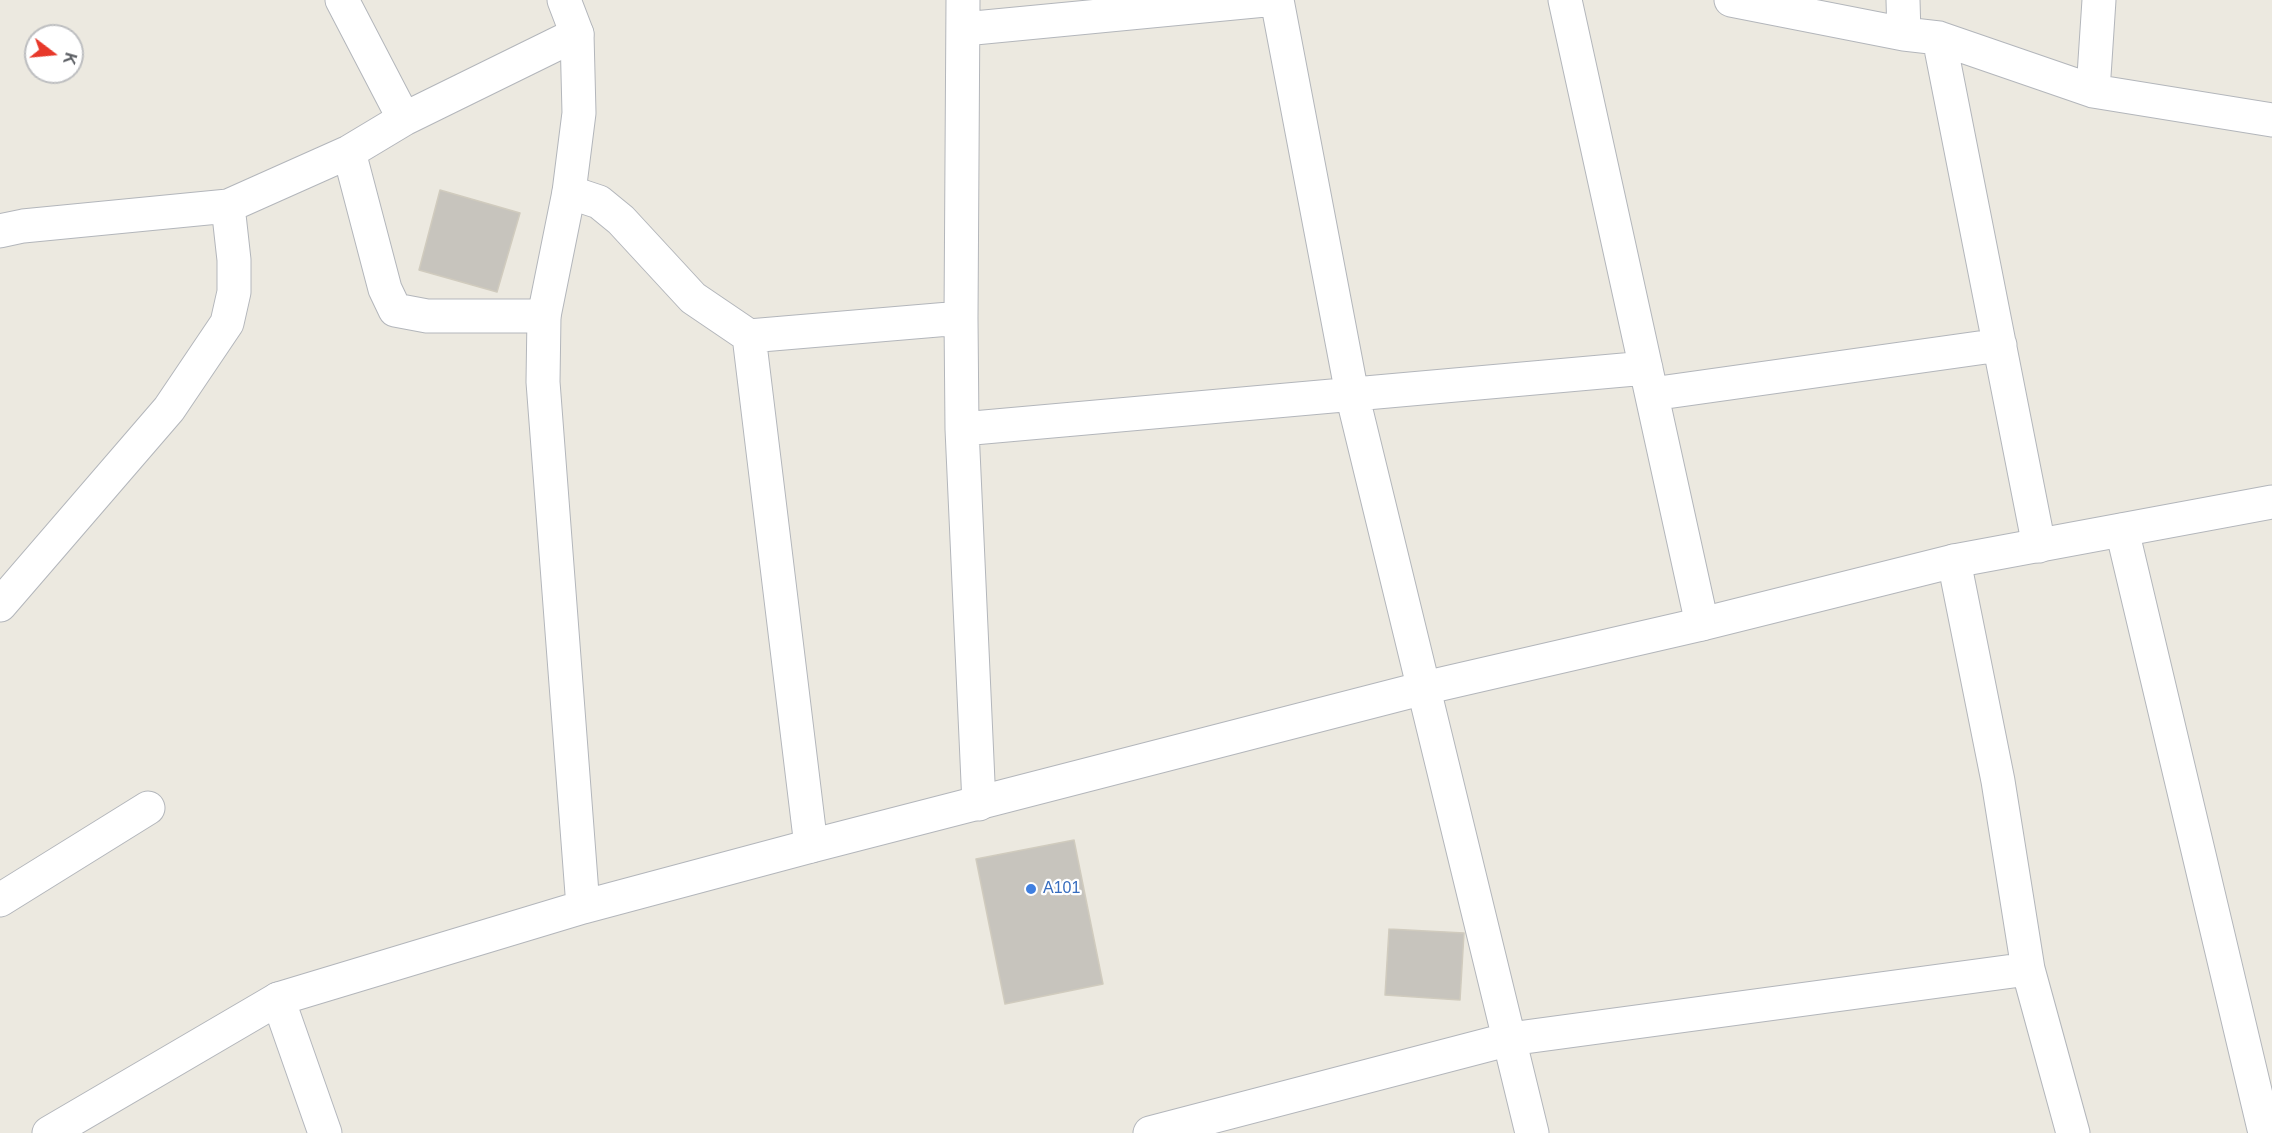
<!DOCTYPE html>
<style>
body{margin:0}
#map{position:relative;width:2272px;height:1133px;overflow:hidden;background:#ece9e0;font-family:Helvetica,sans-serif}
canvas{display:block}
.north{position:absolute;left:24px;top:24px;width:60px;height:60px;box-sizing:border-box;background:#fff;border:2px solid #bdbec0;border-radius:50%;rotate:106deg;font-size:16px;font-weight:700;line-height:24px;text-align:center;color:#595c61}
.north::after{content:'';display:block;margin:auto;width:21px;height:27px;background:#e7382a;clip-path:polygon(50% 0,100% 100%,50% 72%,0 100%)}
</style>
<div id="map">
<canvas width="2272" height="1133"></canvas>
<div class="north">K</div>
</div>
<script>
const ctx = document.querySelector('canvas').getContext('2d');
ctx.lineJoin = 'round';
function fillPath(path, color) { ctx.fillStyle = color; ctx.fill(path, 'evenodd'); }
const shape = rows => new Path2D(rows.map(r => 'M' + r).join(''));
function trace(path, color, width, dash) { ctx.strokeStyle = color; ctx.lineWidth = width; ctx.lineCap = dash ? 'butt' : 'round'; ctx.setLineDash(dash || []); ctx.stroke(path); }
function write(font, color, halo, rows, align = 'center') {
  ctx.font = font + ' Helvetica,sans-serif'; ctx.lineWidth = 4.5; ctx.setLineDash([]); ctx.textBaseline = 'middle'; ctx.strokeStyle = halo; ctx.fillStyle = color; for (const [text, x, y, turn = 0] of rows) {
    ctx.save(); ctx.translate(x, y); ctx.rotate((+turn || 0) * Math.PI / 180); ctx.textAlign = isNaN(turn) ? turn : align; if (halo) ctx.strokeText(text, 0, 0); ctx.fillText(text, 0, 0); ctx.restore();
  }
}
const building = shape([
 [440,190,520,213,497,292,419,270,440,190],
 [1074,840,1103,984,1005,1004,976,859,1074,840],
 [1389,929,1464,933,1460,1000,1385,995,1389,929]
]);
fillPath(building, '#c7c4bd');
trace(building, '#d0cbbe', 1.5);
const minor = shape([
 [342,0,404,119],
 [963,0,961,318,962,429,979,804],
 [1277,0,1352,394,1532,1133],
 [1565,0,1702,624],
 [1731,0,1904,34,1939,38,2093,91,2272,120],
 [1903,0,1904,34],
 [964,29,1265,0],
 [1939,38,2039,546],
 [2093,91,2099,0],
 [349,152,385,289,395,310,427,316,544,316],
 [569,192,599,202,621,220,693,298,749,336],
 [0,231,23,226,228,206,349,152,404,119,577,34],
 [1652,394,2000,345],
 [962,429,1646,368],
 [2122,530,2265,1133],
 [1954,561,1998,781,2028,969,2073,1133],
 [0,605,169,409,227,323,234,292,234,260,228,206],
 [811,846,749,336,961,318],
 [0,900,148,808],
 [1150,1133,1510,1039,2028,969]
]);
const tertiary = shape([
 [564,0,577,34,579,113,569,192,544,316,543,382,583,907],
 [49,1133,278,999,583,907,811,846,1424,688,1702,624,1954,561,2272,502]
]);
const secondary = shape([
 [278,999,325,1133]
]);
trace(minor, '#b3b6bb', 35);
trace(tertiary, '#b3b6bb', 35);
trace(secondary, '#b4b7bd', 35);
trace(minor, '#fff', 33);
trace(tertiary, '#fff', 33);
trace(secondary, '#fff', 33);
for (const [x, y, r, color] of [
 [1031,889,6,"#3f7fe0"]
]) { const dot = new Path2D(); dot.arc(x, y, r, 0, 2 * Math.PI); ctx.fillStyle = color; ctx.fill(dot); trace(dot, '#fff', 2); }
write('16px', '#366cbe', '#fff', [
 ["A101",1043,889]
], 'left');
</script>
